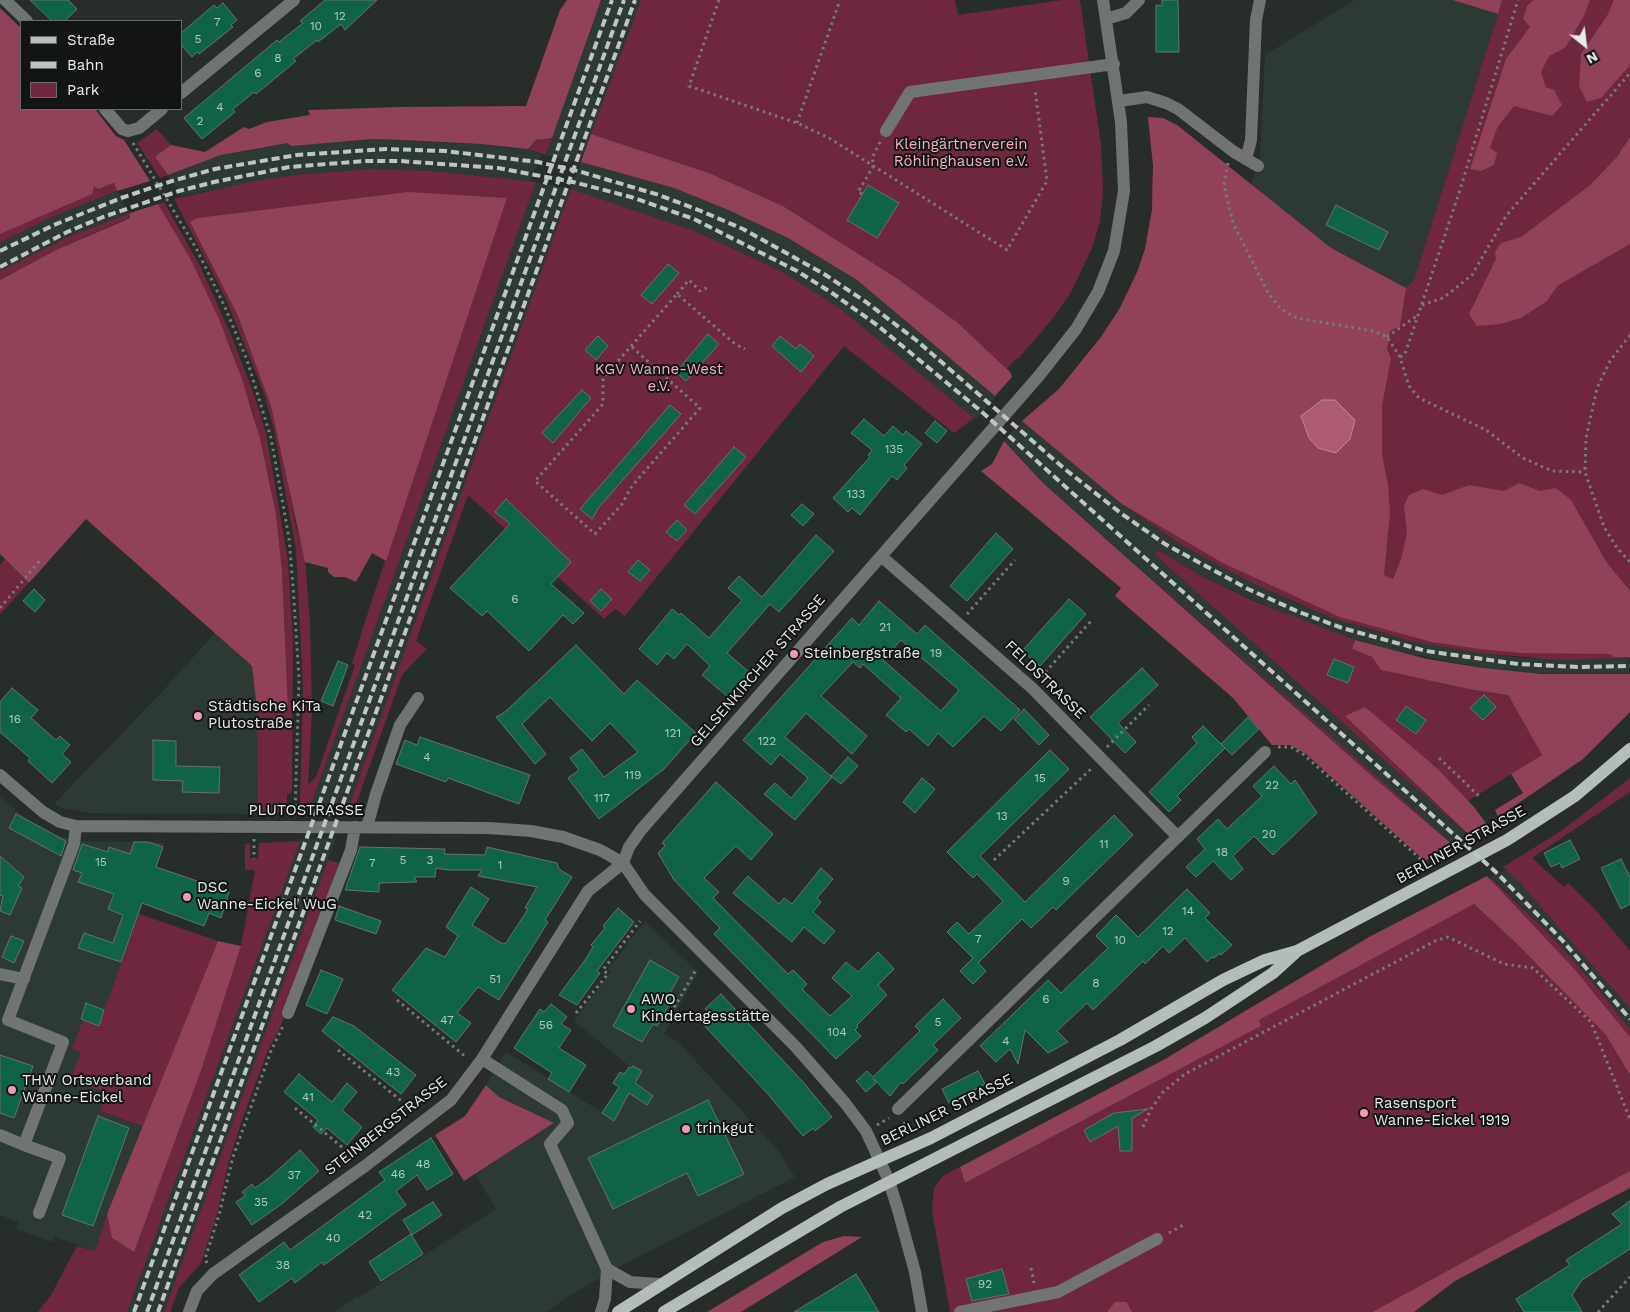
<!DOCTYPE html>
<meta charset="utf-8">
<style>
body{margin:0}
#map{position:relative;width:1630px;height:1312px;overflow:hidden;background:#272e2a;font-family:"Work Sans",sans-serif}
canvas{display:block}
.legend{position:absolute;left:20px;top:20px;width:162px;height:90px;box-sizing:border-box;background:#121513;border:1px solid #676b69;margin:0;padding:6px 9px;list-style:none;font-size:15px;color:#e7ecea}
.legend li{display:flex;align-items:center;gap:10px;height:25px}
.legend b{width:25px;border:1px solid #676b69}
.north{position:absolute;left:1560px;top:20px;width:50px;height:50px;-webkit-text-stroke:4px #121513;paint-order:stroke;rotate:151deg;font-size:14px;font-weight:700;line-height:20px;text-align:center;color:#e7ecea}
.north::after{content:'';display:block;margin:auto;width:18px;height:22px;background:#e7ecea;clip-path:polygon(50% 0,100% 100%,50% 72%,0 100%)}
</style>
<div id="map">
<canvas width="1630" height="1312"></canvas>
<ul class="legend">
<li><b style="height:6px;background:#b5bdb9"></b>Straße</li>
<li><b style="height:6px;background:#bfc5c2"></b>Bahn</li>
<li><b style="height:14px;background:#6f273e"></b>Park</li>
</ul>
<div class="north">N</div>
</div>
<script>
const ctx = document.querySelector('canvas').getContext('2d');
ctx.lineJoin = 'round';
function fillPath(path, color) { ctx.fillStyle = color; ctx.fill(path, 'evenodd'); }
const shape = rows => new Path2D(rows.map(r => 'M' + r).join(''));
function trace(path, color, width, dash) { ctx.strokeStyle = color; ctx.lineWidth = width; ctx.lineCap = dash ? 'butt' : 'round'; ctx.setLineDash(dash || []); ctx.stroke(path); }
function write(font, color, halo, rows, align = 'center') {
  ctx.font = font + ' "Work Sans",sans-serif'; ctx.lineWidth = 4; ctx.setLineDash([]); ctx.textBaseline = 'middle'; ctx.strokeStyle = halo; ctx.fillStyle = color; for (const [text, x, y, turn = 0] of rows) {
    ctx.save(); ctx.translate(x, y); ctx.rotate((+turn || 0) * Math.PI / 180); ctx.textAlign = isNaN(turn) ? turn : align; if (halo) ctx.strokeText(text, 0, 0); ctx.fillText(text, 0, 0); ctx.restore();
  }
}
fillPath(shape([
 [601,0,641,0,581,162,674,188,726,209,788,238,857,280,996,396,977,419,974,418,842,310,785,273,695,231,571,189,346,814,308,813,536,182,571,189,581,163,545,155],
 [1355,0,1453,0,1498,14,1414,280,1406,288,1331,248,1251,184,1260,158,1265,55],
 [373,139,481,144,528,149,541,155,530,182,432,171,370,169,293,175,182,196,168,175,221,155,288,143],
 [117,191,130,213,68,237,0,271,0,243,54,216],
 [1022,421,1122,504,1185,547,1297,604,1372,631,1450,648,1522,658,1629,658,1630,674,1530,673,1483,668,1392,650,1355,640,1308,624,1203,577,1158,550,1154,554,1467,834,1451,843,1043,483,1004,441],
 [216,632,252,666,259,724,258,814,89,813,63,808,54,804,160,694],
 [0,796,30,822,58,837,82,841,164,843,99,1026,72,1049,81,1053,107,1093,100,1111,143,1126,107,1214,95,1251,55,1237,53,1242,16,1229,18,1222,0,1215],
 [336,838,164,1312,127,1312,300,839],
 [1507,869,1622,997,1630,1008,1630,1029,1595,985,1555,940,1517,902,1493,879,1489,878],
 [645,922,698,972,664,1034,677,1041,777,1149,795,1177,628,1262,567,1297,546,1312,335,1312,357,1296,358,1298,496,1209,475,1174,554,1124,499,1097,486,1085,506,1052,614,1120,640,1075,574,1021,611,972,608,969,627,946,626,944]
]), '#2d3a34');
fillPath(shape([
 [641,0,955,0,958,15,1062,0,1080,0,1101,145,1103,190,1100,222,1092,248,1071,292,1054,317,1018,359,1017,358,1007,369,958,323,898,279,783,206,709,173,591,134],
 [1453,0,1630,0,1630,658,1559,660,1480,653,1410,641,1327,616,1255,584,1185,547,1122,504,1022,421,1059,389,1101,337,1120,308,1138,270,1145,249,1152,210,1153,165,1148,117,1163,118,1177,125,1331,248,1406,288,1414,280,1498,14],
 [157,129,171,145,157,155,168,175,160,178,137,143],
 [546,137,552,138,545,155,528,149,536,141],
 [370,169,432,171,536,182,308,813,304,811,300,805,303,687,296,550,274,430,264,393,226,299,174,199,251,182,293,175],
 [507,198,371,603,352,663,355,665,316,777,308,785,312,711,310,624,305,556,296,527,283,456,271,406,253,354,238,316,190,222],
 [114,183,117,191,54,216,0,243,0,234,18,224,91,194,93,187,98,189],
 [571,189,695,231,785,273,842,310,974,418,954,433,844,346,625,616,615,609,604,619,468,495,416,641,427,649,402,675,359,796,352,813,346,814],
 [164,202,201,268,232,337,254,395,266,433,288,561,293,640,292,793,287,794,287,812,258,814,257,709,288,705,282,570,276,514,268,474,253,412,230,346,189,256,158,204],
 [130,213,130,217,56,250,0,280,0,271,68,237],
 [1158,550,1203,577,1258,603,1355,640,1352,649,1372,657,1381,670,1473,690,1508,695,1542,755,1468,801,1439,770,1407,744,1345,716,1467,834,1154,554],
 [5,559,29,583,0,614,0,565],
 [1141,568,1391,789,1451,843,1372,776],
 [1630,778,1630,792,1532,858,1564,887,1568,883,1594,908,1630,951,1630,1008,1520,883,1503,867,1561,831],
 [300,841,127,1312,38,1312,51,1295,77,1246,95,1251,107,1214,112,1238,134,1251,203,1065,241,946,255,870,245,870,245,844,250,843,250,858,258,859,259,843],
 [328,860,339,863,279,1030,268,1050,242,1120,229,1161,217,1214,201,1263,179,1288,170,1312,164,1312],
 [1492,879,1555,940,1595,985,1630,1029,1630,1037,1591,989,1490,880],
 [1474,904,1517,944,1606,1035,1630,1075,1630,1171,1628,1173,1372,1312,1132,1312,1127,1302,1107,1312,950,1312,932,1211,934,1188,943,1176,960,1167,965,1183,1261,1026,1258,1020],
 [139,914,218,941,143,1126,100,1111,107,1093,70,1080,81,1053,72,1049,83,1020,99,1025]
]), '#6f273e');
fillPath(shape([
 [567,0,601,0,552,138,536,140,528,149,481,144,403,140,373,139,291,146,288,143,221,155,168,175,156,158,157,155,171,145,205,152,244,127,249,129,267,122,310,115,308,110,400,107,526,106,560,10],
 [1453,0,1502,0,1498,14],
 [1534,0,1590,0,1584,16,1565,48,1549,56,1541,72,1546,87,1554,90,1562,105,1552,116,1514,106,1497,128,1490,148,1497,153,1494,165,1481,171,1470,169,1506,59,1530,27,1523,19,1527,6],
 [1614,0,1630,0,1630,65,1601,98,1587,102,1579,86,1581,54,1607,16],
 [0,8,21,28,21,109,95,109,116,136,124,140,150,181,117,191,114,183,98,189,94,187,92,194,0,234],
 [1148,117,1163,118,1177,125,1331,248,1406,288,1400,326,1390,331,1387,349,1391,358,1382,406,1382,454,1388,485,1390,513,1384,575,1393,579,1401,559,1407,533,1404,506,1409,495,1423,489,1442,495,1469,485,1504,491,1519,483,1540,491,1556,488,1571,500,1607,563,1630,591,1630,657,1614,657,1610,654,1520,653,1480,649,1432,642,1340,617,1223,563,1122,504,1022,421,1059,389,1101,337,1120,308,1138,270,1145,249,1152,210,1153,165],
 [591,134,709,173,783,206,898,279,958,323,1010,372,1012,377,995,396,857,280,788,238,726,209,674,188,581,162],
 [1630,137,1630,244,1557,286,1547,301,1521,318,1500,324,1477,326,1469,314,1496,259,1495,252,1501,243,1521,237,1589,186,1617,157],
 [408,192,507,198,386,561,372,553,356,582,345,577,334,577,328,572,328,568,305,562,271,406,238,316,190,222,198,218],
 [158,204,189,256,219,319,242,379,260,438,276,514,282,570,288,706,257,709,252,666,86,519,29,583,0,554,0,280,56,250,130,218,130,213],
 [1004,441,1043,483,1372,776,1453,845,1425,861,1306,754,1290,745,1272,745,1233,698,1115,596,1121,588,981,471,992,464],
 [1355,640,1427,659,1483,668,1542,674,1630,674,1630,712,1583,759,1498,817,1495,810,1523,793,1511,774,1542,755,1508,695,1473,690,1381,670,1372,657,1352,649],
 [1365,707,1439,770,1474,807,1488,826,1470,836,1345,716],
 [1487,876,1576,971,1630,1037,1630,1075,1606,1035,1517,944,1474,904,1259,1020,1261,1026,965,1183,960,1167,1165,1059,1369,937],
 [218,941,241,946,203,1065,134,1252,112,1238,107,1214],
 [486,1085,499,1097,554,1123,464,1181,435,1135,465,1116],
 [1630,1171,1630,1188,1455,1281,1414,1312,1372,1312],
 [844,1236,862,1237,741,1312,707,1312,823,1242],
 [1115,1302,1127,1302,1132,1312,1107,1312]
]), '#914158');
const water = shape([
 [1322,400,1335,400,1355,420,1350,439,1336,453,1318,448,1309,438,1301,416,1322,400]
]);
fillPath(water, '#af5c73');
trace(water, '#c08797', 1);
const building = shape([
 [30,0,68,0,77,9,65,21,52,21,30,0],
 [325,0,377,0,345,30,341,24,318,42,317,40,293,59,296,61,256,94,254,92,233,109,235,112,202,139,184,118,277,40,279,42,303,23,300,21,325,0],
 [1162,0,1178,0,1179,52,1156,52,1156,5,1162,6,1162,0],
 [223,3,237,20,231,25,233,27,199,54,197,52,192,57,181,45,181,33,214,5,217,8,223,3],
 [868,185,899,203,877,238,847,220,868,185],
 [1336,205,1388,232,1379,250,1326,225,1336,205],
 [668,264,679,273,652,304,641,295,668,264],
 [708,334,719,344,686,381,676,372,708,334],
 [598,336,608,346,596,360,585,350,598,336],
 [780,336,796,349,800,344,814,356,801,372,772,346,780,336],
 [582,390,591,398,553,443,542,433,582,390],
 [670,405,681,414,599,507,592,519,580,509,670,405],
 [864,419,884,436,893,426,903,435,906,431,922,444,904,465,907,468,897,480,892,476,860,515,852,508,848,512,833,498,870,457,868,455,872,450,851,433,864,419],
 [935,421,947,431,937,443,925,433,935,421],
 [734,447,746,457,695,514,684,505,734,447],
 [506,499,571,562,551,584,584,613,573,624,563,615,529,651,487,611,482,616,450,588,510,524,495,512,506,499],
 [802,504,814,514,803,526,791,515,802,504],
 [677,520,687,530,677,541,666,532,677,520],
 [996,533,1013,549,967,601,950,586,996,533],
 [816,535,834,551,779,612,770,604,727,653,749,672,728,697,702,675,710,666,687,644,674,659,667,653,657,665,639,649,672,609,679,615,681,613,709,638,742,600,728,588,739,576,762,597,816,535],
 [638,560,650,570,640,581,628,572,638,560],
 [34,589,45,600,35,612,23,601,34,589],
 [601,589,612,599,601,611,590,601,601,589],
 [1069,599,1086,614,1040,666,1022,651,1069,599],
 [879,601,917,634,925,625,1020,710,1001,731,984,716,953,747,938,733,928,746,909,729,906,732,886,715,901,698,863,664,860,668,853,662,821,696,867,736,852,754,806,713,785,737,832,777,795,820,764,794,775,783,791,798,808,778,780,754,771,765,743,740,852,618,859,625,879,601],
 [901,640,959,690,941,711,883,660,901,640],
 [576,645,624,694,637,680,696,733,664,769,599,819,568,778,579,770,570,758,582,749,604,777,638,752,610,723,592,741,550,697,522,724,546,754,535,764,496,717,505,712,576,645],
 [1334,659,1354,667,1348,683,1327,675,1334,659],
 [338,661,348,665,333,706,321,701,338,661],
 [1142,668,1158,685,1118,723,1136,742,1125,753,1090,717,1142,668],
 [12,688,38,710,31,718,56,740,60,736,70,745,62,754,71,762,52,783,28,761,30,758,0,732,0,702,12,688],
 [1484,695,1496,707,1483,720,1470,708,1484,695],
 [1406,706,1426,720,1416,734,1396,720,1406,706],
 [1024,709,1049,735,1039,745,1014,719,1024,709],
 [1248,717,1259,729,1232,755,1221,744,1248,717],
 [1203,726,1225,748,1177,796,1181,800,1169,812,1149,792,1197,743,1192,737,1203,726],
 [420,737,530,775,519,804,448,778,446,782,396,764,405,740,417,745,420,737],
 [153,740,176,741,176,766,220,767,219,793,182,792,183,781,153,780,153,740],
 [1050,750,1069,769,980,856,1025,902,1114,815,1133,835,1056,910,1053,907,1031,928,1022,919,978,963,986,971,973,984,960,971,973,958,947,932,957,922,969,934,1003,901,977,874,973,878,947,852,1050,750],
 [848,757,858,766,841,784,831,776,848,757],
 [1274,766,1291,784,1295,780,1317,813,1273,855,1254,836,1233,856,1243,869,1231,880,1213,861,1196,877,1186,867,1205,849,1197,839,1218,819,1227,829,1262,796,1253,786,1274,766],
 [922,778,935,789,915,813,903,802,922,778],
 [716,782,773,834,751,860,736,846,704,878,719,892,713,898,788,974,793,970,807,984,802,989,830,1016,852,996,832,978,846,962,858,972,878,952,894,969,878,985,887,995,857,1025,858,1027,855,1030,861,1036,836,1059,714,934,720,928,674,880,658,853,665,846,662,843,716,782],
 [16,814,66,841,61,856,9,828,16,814],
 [1570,840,1580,859,1562,868,1560,863,1551,867,1544,853,1570,840],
 [134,842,149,842,163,847,156,867,229,892,221,918,209,913,204,926,142,903,121,962,78,948,84,933,113,943,123,915,108,909,114,894,78,882,82,873,73,870,82,844,108,852,109,847,130,854,134,842],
 [360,847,445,849,444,854,485,855,487,847,557,863,559,869,572,877,545,920,548,922,499,1000,478,987,457,1013,471,1023,456,1042,392,990,426,948,445,957,458,936,446,927,471,887,489,899,472,925,503,944,506,943,528,909,525,908,537,887,478,876,482,870,448,870,436,868,435,877,414,877,417,882,379,883,379,892,345,890,360,847],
 [0,856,24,877,18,886,22,888,10,915,0,911,3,896,0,895,0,856],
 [1621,859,1630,877,1630,904,1621,909,1601,868,1621,859],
 [821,868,833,879,817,898,821,902,813,912,835,931,824,944,804,927,792,942,733,893,748,876,779,904,784,898,792,904,821,868],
 [1187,889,1210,913,1205,918,1232,945,1221,955,1220,953,1214,958,1212,957,1207,962,1185,938,1169,953,1163,946,1145,964,1143,961,1093,1010,1087,1003,1057,1031,1068,1042,1048,1053,1025,1030,1018,1064,1010,1049,996,1062,980,1046,1048,980,1061,993,1108,948,1096,936,1116,915,1138,937,1187,889],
 [339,906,381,921,376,934,335,920,339,906],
 [618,908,634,922,597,971,600,973,577,1005,559,995,585,960,593,947,591,945,605,928,603,926,618,908],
 [11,936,24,941,14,963,2,957,11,936],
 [650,960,679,977,668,996,673,998,657,1026,653,1024,642,1042,613,1026,650,960],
 [321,970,343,979,327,1014,306,1005,321,970],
 [721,994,803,1082,832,1117,815,1131,813,1128,803,1136,767,1093,701,1022,703,1019,701,1017,708,1011,705,1009,721,994],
 [943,999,961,1018,933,1045,938,1050,903,1084,901,1082,890,1096,873,1078,876,1083,866,1092,856,1081,867,1071,873,1077,920,1031,915,1026,943,999],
 [86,1003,104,1010,99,1026,81,1019,86,1003],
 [551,1004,567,1017,561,1024,571,1030,559,1048,586,1065,569,1092,548,1079,552,1073,514,1048,540,1009,544,1012,551,1004],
 [333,1017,354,1026,416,1075,401,1094,322,1031,333,1017],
 [0,1055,33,1066,14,1118,0,1113,0,1055],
 [633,1066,642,1071,635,1083,653,1096,647,1105,629,1093,614,1121,602,1113,619,1087,613,1083,620,1072,624,1074,629,1067,631,1068,633,1066],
 [978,1071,985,1084,949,1103,942,1089,978,1071],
 [299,1074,332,1102,347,1083,357,1092,342,1110,362,1127,347,1145,327,1128,321,1134,313,1127,318,1120,284,1092,299,1074],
 [708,1100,744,1174,698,1196,687,1173,613,1209,588,1158,708,1100],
 [1148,1109,1132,1118,1132,1151,1120,1151,1118,1126,1090,1142,1084,1130,1114,1113,1148,1109],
 [98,1116,129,1128,93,1226,62,1215,98,1116],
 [431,1138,453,1174,427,1190,417,1175,396,1191,406,1205,324,1265,322,1262,295,1283,292,1278,259,1302,239,1275,284,1242,290,1250,385,1180,379,1172,431,1138],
 [300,1150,319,1171,283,1203,252,1225,236,1202,245,1196,242,1192,252,1184,255,1188,269,1178,300,1150],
 [1630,1201,1630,1249,1582,1280,1572,1295,1582,1312,1524,1312,1516,1299,1570,1265,1566,1260,1622,1224,1612,1214,1630,1201],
 [433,1202,442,1215,412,1235,403,1220,433,1202],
 [411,1234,423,1254,381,1281,369,1262,411,1234],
 [1002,1269,1009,1294,972,1301,966,1279,1002,1269],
 [856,1274,879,1312,794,1312,827,1292,856,1274]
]);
fillPath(building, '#0f6448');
trace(building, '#69716d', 1);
trace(shape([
 [719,0,689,86,797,123,829,138,1007,250,1047,181,1035,89],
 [797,123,840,0],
 [133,143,196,248,224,305,247,360,271,438,289,538,293,586,299,678,295,815],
 [1228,163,1224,185,1233,223,1268,293,1281,309,1297,318,1373,331,1387,337,1400,357,1409,386,1419,398,1486,430,1523,458,1552,471,1585,472],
 [862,194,858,192,874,165,872,158,880,142],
 [677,294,689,280,700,291,709,287],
 [1422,305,1443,298,1472,275,1506,216,1630,73],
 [1630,335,1610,361,1597,388,1586,438,1585,472,1604,527,1617,548,1630,562],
 [1387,337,1418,315],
 [632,347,700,408,632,486,622,504,595,534,535,481,603,404,603,378,677,294,735,344,745,349],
 [1400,357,1405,354,1459,193,1518,0],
 [0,608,42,558],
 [967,614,1015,560],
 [1041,677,1091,621],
 [1107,747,1149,705],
 [1278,747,1291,747,1303,754,1426,864],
 [1439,758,1480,797],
 [254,839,254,859],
 [994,860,1092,768],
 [397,1000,466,1057],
 [576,1013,608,974,603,970,640,921],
 [671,1013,697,968],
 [338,1050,414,1111],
 [295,1108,354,1157],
 [903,1123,915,1129],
 [877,1125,889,1118],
 [1143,1127,1151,1109,1162,1093,1185,1074,1435,941,1448,937,1504,964,1533,968,1591,1022,1630,1119],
 [1169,1233,1185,1224],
 [207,1263,205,1259,219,1215,233,1157,271,1051,283,1026],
 [1031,1268,1034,1283],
 [1598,1312,1630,1277]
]), '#757b78', 3, [2.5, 4]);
trace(shape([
 [5,0,27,21],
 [1106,19,1126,13,1139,0],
 [181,93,294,0],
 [1119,101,1147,97,1166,103,1178,109,1234,152,1258,166],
 [105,109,122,129,128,131,139,128,162,109],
 [886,131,910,92,1114,64],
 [1246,159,1251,140,1256,20,1260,0],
 [881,556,1032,688,1178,837],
 [0,775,43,812,60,822,76,826,488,828,531,831,563,837,600,850,623,863],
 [367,827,376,794,400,725,418,698],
 [623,863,644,894,796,1047,845,1103,866,1131,889,1181,898,1210,915,1272,922,1312],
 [0,974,24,979],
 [288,1013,351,850,355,827],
 [482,1059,562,1110,568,1123,550,1144,607,1269,605,1299,601,1312],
 [898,1109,1265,752],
 [0,1135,24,1145,63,1042,8,1020,74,844,76,826],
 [24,1145,60,1158,39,1213],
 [607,1269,630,1282,659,1284],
 [189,1312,197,1291,213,1274,365,1166,451,1100,482,1059,588,891,623,863,629,847,641,830,1038,377,1076,329,1098,292,1114,251,1124,191,1121,122,1103,0],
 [960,1312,1058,1292,1157,1239]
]), '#707472', 12);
trace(shape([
 [618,1312,782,1208,827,1184,931,1138,1120,1040,1223,980,1265,960,1297,951,1507,840,1575,796,1630,749],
 [664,1312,840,1207,1156,1046,1205,1018,1273,973,1295,953]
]), '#b5bdb9', 12);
trace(shape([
 [0,251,54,225,121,198,172,181,215,169,297,155,386,149,445,151,538,162,578,171,659,195,701,211,743,229,824,274,866,302,916,340,1066,470,1122,514,1165,544,1248,589,1299,612,1342,628,1426,651,1518,664,1578,667,1630,666],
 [0,267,67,232,103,217,179,191,214,182,289,167,365,161,400,161,498,168,573,182,631,197,694,219,797,271,832,293,877,325,982,412,1498,874,1562,940,1630,1019],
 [134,1312,612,0],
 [147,1312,624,0],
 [158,1312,635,0]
]), '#bfc5c2', 4, [8, 4]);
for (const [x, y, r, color] of [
 [794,654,5,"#f29ab0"],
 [198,716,5,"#f29ab0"],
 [187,897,5,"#f29ab0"],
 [631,1009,5,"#f29ab0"],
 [12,1090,5,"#f29ab0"],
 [1364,1113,5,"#f29ab0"],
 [686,1129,5,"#f29ab0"]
]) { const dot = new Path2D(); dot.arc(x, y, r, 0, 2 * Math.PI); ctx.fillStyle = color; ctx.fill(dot); trace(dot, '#121513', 2); }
write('12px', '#b1cac2', null, [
 ["12",340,16],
 ["7",217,22],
 ["10",316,26],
 ["5",198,39],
 ["8",278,58],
 ["6",258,73],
 ["4",220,107],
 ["2",200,121],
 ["135",894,449],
 ["133",856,494],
 ["6",515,599],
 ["21",885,627],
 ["19",936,653],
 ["16",15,719],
 ["121",673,733],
 ["122",767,741],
 ["4",427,757],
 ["119",633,775],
 ["15",1040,778],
 ["22",1272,785],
 ["117",602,798],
 ["13",1002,816],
 ["20",1269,834],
 ["11",1104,844],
 ["18",1222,852],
 ["5",403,860],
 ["3",430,860],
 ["15",101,862],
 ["7",372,863],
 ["1",500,865],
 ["9",1066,881],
 ["14",1188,911],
 ["12",1168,931],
 ["7",978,939],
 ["10",1120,940],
 ["51",495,979],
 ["8",1096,983],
 ["6",1046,999],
 ["47",447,1020],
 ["5",938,1022],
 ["56",546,1025],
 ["104",837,1032],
 ["4",1006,1041],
 ["43",393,1072],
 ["41",308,1097],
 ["48",423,1164],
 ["46",398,1174],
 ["37",294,1175],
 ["35",261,1202],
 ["42",365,1215],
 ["40",333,1238],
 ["38",283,1265],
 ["92",985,1284]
]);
write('15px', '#f6b0c0', '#121513', [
 ["Kleingärtnerverein",961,145],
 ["Röhlinghausen e.V.",961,162],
 ["KGV Wanne-West",659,370],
 ["e.V.",659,387]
]);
write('15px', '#e7ecea', '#121513', [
 ["Steinbergstraße",804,654],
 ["Städtische KiTa",208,707],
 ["Plutostraße",208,724],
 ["DSC",197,888],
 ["Wanne-Eickel WuG",197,905],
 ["AWO",641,1000],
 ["Kindertagesstätte",641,1017],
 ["THW Ortsverband",22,1081],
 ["Wanne-Eickel",22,1098],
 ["Rasensport",1374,1104],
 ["Wanne-Eickel 1919",1374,1121],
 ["trinkgut",696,1129]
], 'left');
write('15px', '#e7ecea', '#121513', [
 ["GELSENKIRCHER STRASSE",758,671,-49],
 ["FELDSTRASSE",1045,680,44],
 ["PLUTOSTRASSE",306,811],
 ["BERLINER STRASSE",1461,845,-29],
 ["BERLINER STRASSE",947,1110,-26],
 ["STEINBERGSTRASSE",386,1126,-38]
]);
</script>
